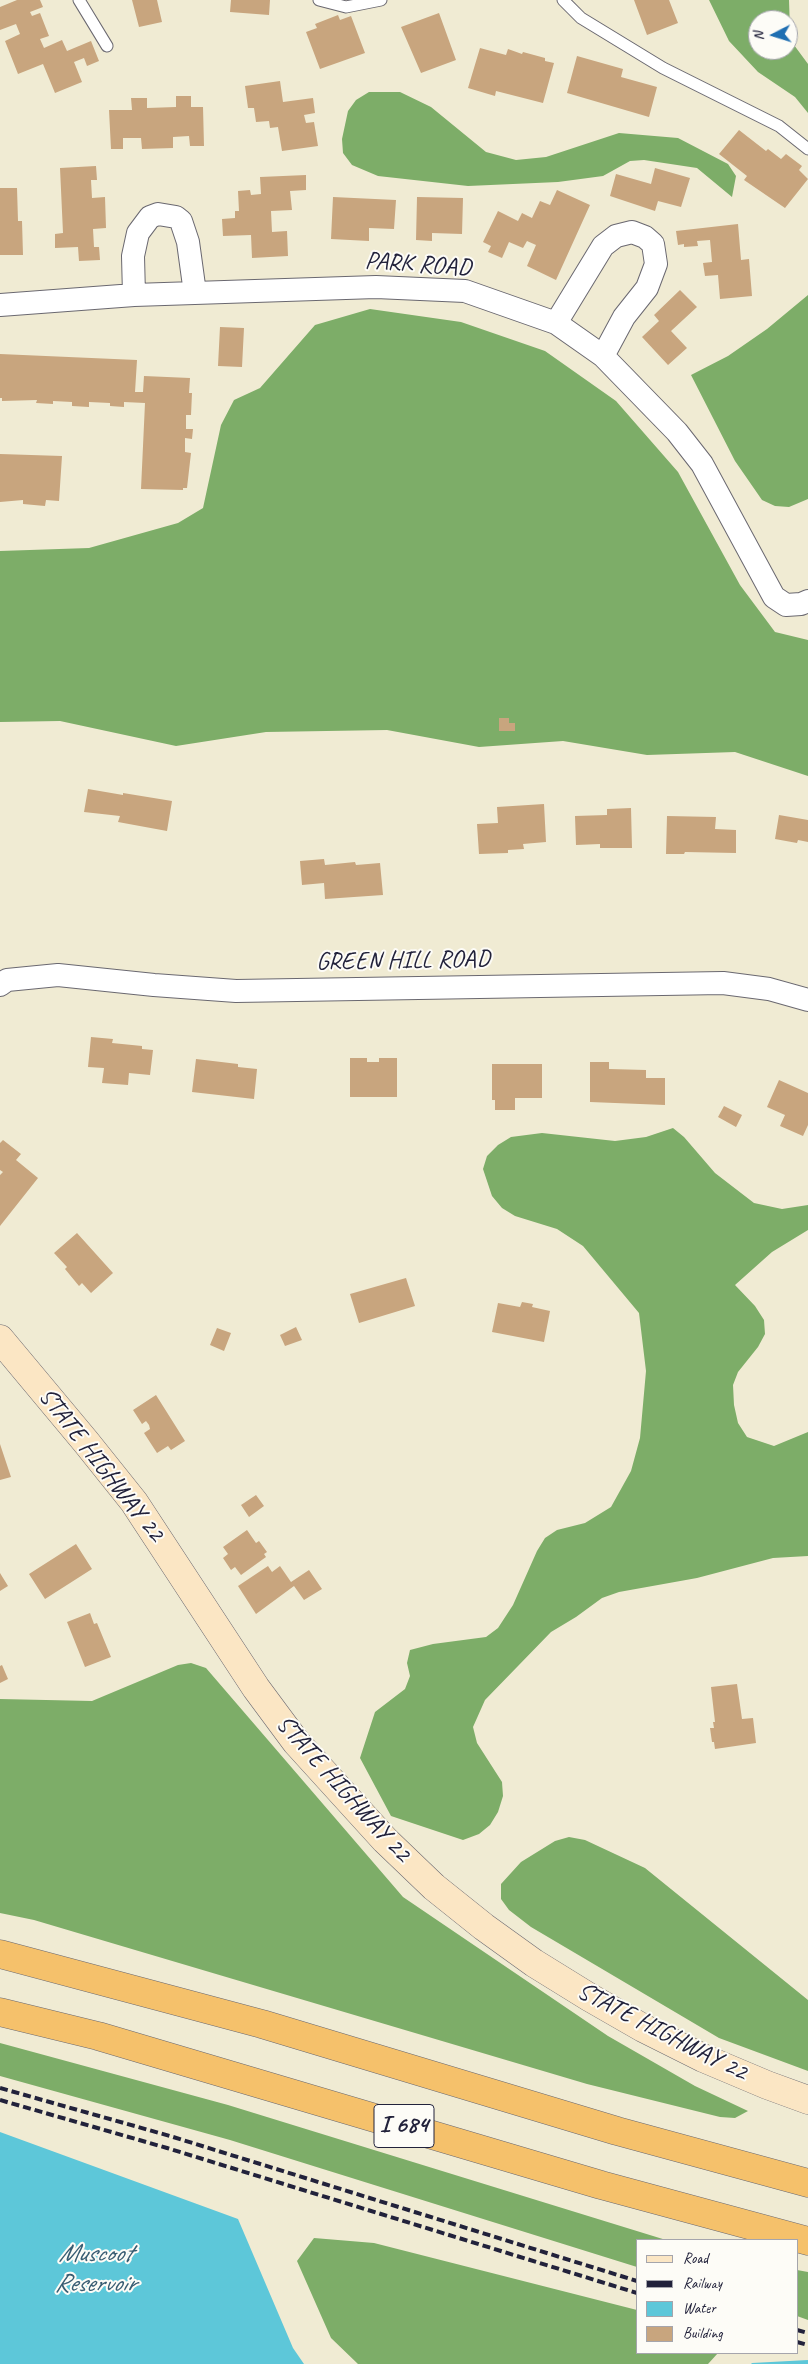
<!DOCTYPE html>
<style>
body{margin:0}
#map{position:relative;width:808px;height:2364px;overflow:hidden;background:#f0ebd3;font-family:Caveat,sans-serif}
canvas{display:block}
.legend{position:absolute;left:636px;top:2239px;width:162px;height:115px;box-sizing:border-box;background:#fdfcf7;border:1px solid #a5a5ac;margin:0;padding:6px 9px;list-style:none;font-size:15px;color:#22223b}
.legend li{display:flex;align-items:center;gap:10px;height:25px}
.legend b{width:25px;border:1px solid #a5a5ac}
.north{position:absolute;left:748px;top:10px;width:50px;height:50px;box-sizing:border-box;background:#fdfcf7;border:1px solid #a5a5ac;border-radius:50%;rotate:265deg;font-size:14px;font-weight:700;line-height:20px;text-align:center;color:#22223b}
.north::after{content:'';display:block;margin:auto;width:18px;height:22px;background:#1f6fb2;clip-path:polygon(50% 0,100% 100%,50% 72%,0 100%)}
</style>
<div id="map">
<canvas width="808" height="2364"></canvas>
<ul class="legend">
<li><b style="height:6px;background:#fbe6c4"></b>Road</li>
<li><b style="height:6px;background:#22223b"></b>Railway</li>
<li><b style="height:14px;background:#5dc7d9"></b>Water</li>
<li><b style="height:14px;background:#c8a57e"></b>Building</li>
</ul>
<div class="north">N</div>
</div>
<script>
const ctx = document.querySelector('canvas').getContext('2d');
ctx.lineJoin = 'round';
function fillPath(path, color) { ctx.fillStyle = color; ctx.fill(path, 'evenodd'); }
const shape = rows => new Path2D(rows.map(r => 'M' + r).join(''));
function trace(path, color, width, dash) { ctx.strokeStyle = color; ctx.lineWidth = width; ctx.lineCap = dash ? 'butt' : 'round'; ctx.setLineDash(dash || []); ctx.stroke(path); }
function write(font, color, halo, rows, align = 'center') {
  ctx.font = font + ' Caveat,sans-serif'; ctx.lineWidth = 4; ctx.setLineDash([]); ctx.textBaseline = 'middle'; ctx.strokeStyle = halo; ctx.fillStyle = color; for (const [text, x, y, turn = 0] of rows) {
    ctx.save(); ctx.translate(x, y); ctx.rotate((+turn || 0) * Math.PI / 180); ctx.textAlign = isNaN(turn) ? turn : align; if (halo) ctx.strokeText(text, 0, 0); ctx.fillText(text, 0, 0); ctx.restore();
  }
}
fillPath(shape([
 [709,0,789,0,790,30,794,45,808,64,808,113,795,97,758,72,729,41],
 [758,20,788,20,788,50,758,50],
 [369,92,400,92,431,107,486,152,516,160,546,157,619,133,678,138,728,164,736,176,732,197,697,168,644,160,630,161,603,176,558,182,468,186,378,176,352,165,343,153,342,139,348,111,356,100],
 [808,295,808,499,789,507,775,506,762,500,735,461,691,375,728,356,767,329],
 [370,309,461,322,545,351,616,401,678,472,740,585,775,632,808,640,808,776,735,752,647,755,563,741,479,747,387,730,266,732,176,746,60,721,0,722,0,551,89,548,178,523,203,508,221,425,234,400,260,388,315,325],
 [673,1128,684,1137,715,1173,754,1203,782,1209,808,1205,808,1230,772,1252,735,1285,755,1306,764,1320,765,1334,758,1347,738,1372,733,1385,734,1405,738,1423,747,1437,774,1446,808,1432,808,1556,773,1558,697,1578,619,1592,602,1598,576,1617,551,1632,485,1700,473,1727,477,1743,502,1782,503,1796,498,1812,490,1825,479,1834,463,1840,391,1816,360,1758,375,1712,405,1689,410,1676,407,1663,410,1650,433,1644,486,1637,498,1628,513,1605,537,1551,545,1538,557,1530,585,1523,611,1507,631,1471,640,1438,646,1371,639,1313,583,1246,557,1229,515,1216,502,1208,492,1196,483,1169,487,1156,498,1145,511,1137,542,1133,615,1141,646,1137],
 [191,1663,206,1668,403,1897,608,2036,695,2086,748,2111,735,2118,720,2117,587,2084,34,1920,0,1913,0,1699,92,1701,178,1665],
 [569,1837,585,1840,645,1868,808,2000,808,2071,719,2038,531,1927,509,1910,501,1899,501,1884,521,1862,555,1841],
 [0,2043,228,2105,666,2240,637,2240,637,2267,230,2140,0,2076],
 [314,2238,374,2243,637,2310,637,2353,718,2353,708,2364,358,2364,331,2338,297,2261],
 [797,2270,808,2272,808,2320,797,2316]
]), '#7dad68');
fillPath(shape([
 [0,2132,238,2219,293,2348,304,2364,0,2364],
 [808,2360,808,2364,751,2364,752,2363]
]), '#5dc7d9');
fillPath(shape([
 [17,0,40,0,43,7,30,12,32,16,40,13,49,36,40,39,44,48,62,40,67,51,91,41,99,61,87,66,84,58,74,62,82,82,55,93,43,64,18,74,5,41,20,34,16,24,0,30,0,7],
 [132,0,157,0,162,22,139,27],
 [231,0,270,0,269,15,230,12],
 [634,0,669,0,678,23,647,35],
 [439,13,456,60,421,73,401,27],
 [338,15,340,20,351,16,365,53,320,69,306,32,317,28,315,24],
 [480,48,506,55,508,49,522,54,523,52,545,58,545,61,554,63,543,103,496,91,495,96,468,88],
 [577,56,623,69,621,77,657,87,649,117,567,93],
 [280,81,283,102,313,98,315,113,304,115,306,123,314,122,318,146,282,151,278,127,270,128,269,121,256,122,254,108,248,108,245,86],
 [176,96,191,96,191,107,203,107,204,146,190,146,189,136,173,137,173,148,142,149,141,138,123,138,123,149,111,149,109,110,132,110,131,98,147,98,147,108,176,107],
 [739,130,766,151,768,149,781,159,786,154,802,166,799,170,808,179,785,208,744,180,747,176,719,154],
 [96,166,97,180,91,180,92,198,105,197,106,228,93,229,94,247,99,247,100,260,79,261,78,247,55,248,55,234,63,233,60,168],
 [655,168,690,178,681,207,658,201,655,211,610,196,616,174,651,184],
 [306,175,306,190,290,191,292,210,271,211,272,232,287,231,288,256,252,258,251,235,223,236,222,219,235,218,235,211,239,211,238,191,250,190,251,195,261,194,260,177],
 [0,188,17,188,18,221,22,221,23,255,0,255],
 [557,190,590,205,556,280,527,266,536,245,527,241,523,248,509,242,502,258,488,252,491,246,483,242,498,211,518,221,522,213,532,218,540,201,550,205],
 [333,197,396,200,394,229,369,228,369,241,331,239],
 [417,197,463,198,462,234,432,233,432,241,416,240],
 [738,224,741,260,749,259,752,296,720,299,718,275,705,276,703,263,712,262,710,240,697,241,698,246,684,247,684,244,678,245,676,231],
 [680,290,697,307,671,331,687,348,668,365,642,337,659,321,654,315],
 [220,327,244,328,242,367,218,366],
 [0,354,137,360,135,392,143,392,144,376,190,378,189,393,192,393,191,415,186,415,186,429,193,429,192,439,185,438,185,452,191,453,187,488,183,488,183,490,141,489,145,403,124,402,124,407,110,406,110,403,89,402,89,407,72,406,72,402,53,401,53,404,36,403,37,400,2,401,2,398,0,398],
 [0,454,62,456,59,501,46,500,45,506,23,504,23,500,0,502],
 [499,718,509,718,509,723,515,723,515,731,499,731],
 [88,789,123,795,123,793,172,801,167,831,118,822,120,816,84,812],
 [544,804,546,842,523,844,524,849,508,850,508,853,479,854,477,824,498,823,497,807],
 [631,808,632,848,600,848,600,844,576,845,575,816,607,815,607,809],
 [779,815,808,820,808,842,798,840,797,843,775,839],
 [667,816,716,817,715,829,736,830,736,853,685,852,684,854,666,854],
 [324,859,325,865,355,862,356,865,380,863,383,895,325,899,324,883,302,885,300,861],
 [91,1037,113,1039,112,1043,142,1046,142,1049,153,1050,150,1075,129,1073,128,1085,102,1083,104,1068,88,1067],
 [350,1058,367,1058,367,1062,379,1062,379,1058,397,1058,397,1097,350,1097],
 [196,1059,238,1064,238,1067,257,1069,254,1099,192,1092],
 [590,1062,609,1062,609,1069,646,1070,646,1078,665,1078,665,1105,590,1102],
 [492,1064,542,1064,542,1098,515,1098,515,1110,495,1110,495,1100,492,1100],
 [779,1080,808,1093,808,1125,803,1136,780,1126,785,1115,767,1107],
 [724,1106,742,1115,736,1127,718,1117],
 [3,1140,21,1154,16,1160,38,1178,0,1226,0,1175,3,1172,0,1170,0,1143],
 [77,1233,113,1273,91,1293,82,1283,79,1286,65,1269,67,1267,54,1253],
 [406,1278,415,1306,359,1323,350,1294],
 [522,1302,533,1304,532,1307,550,1311,544,1342,492,1332,498,1303,520,1307],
 [296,1327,302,1340,285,1346,280,1335],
 [217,1328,231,1333,224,1351,210,1345],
 [156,1395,185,1441,171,1450,168,1446,157,1453,144,1433,150,1429,149,1425,146,1421,142,1424,133,1410],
 [0,1444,11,1477,0,1480],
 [256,1495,264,1506,249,1517,241,1505],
 [247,1530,256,1543,259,1541,267,1552,264,1554,266,1557,241,1575,235,1567,231,1570,223,1558,228,1554,223,1547],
 [76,1544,92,1569,45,1599,29,1574],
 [268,1566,272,1572,280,1566,291,1582,309,1570,322,1589,304,1600,294,1586,256,1614,238,1586],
 [0,1573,8,1586,0,1591],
 [90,1613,94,1624,97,1623,111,1657,85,1667,67,1622],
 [2,1665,8,1679,0,1683,0,1666],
 [737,1684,742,1719,753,1718,756,1743,715,1749,714,1742,712,1742,710,1728,714,1728,713,1722,715,1722,711,1687]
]), '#c8a57e');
const lane = shape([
 [79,0,107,46],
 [319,0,346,7,381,0],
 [563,0,581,18,663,68,779,126,808,149]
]);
const street = shape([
 [134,295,133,256,138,233,150,217,158,214,176,217,181,221,188,242,195,293],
 [0,305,134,295,376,287,465,291,556,323,603,356,677,432,702,464,774,597,786,605,801,604,808,601],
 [556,323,603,246,616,236,632,232,645,237,653,244,656,264,647,288,624,317,603,356],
 [0,985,7,980,58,975,154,985,236,991,723,983,769,989,808,1000]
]);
const secondary = shape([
 [0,1339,86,1442,134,1502,256,1688,296,1742,385,1840,434,1887,484,1927,534,1963,589,1997,643,2028,703,2058,767,2085,808,2100]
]);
const highway = shape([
 [0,1954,262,2024,617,2131,808,2183],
 [0,2012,98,2036,601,2185,808,2241]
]);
trace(lane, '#6a6870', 13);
trace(street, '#6a6870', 24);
trace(secondary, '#6a6870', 29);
trace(highway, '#6a6870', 29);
trace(lane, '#fff', 11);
trace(street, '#fff', 22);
trace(secondary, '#fbe6c4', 28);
trace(highway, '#f5c16b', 28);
trace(shape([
 [0,2088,170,2136,637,2281],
 [0,2100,167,2148,637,2293],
 [797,2330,808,2333],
 [797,2342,808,2345]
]), '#22223b', 4, [8, 4]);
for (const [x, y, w] of [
 [404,2126,60]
]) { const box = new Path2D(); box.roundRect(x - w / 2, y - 21.5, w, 43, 4); ctx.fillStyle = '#fdfcf7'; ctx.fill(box); trace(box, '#22223b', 1); }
write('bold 24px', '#22223b', null, [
 ["I 684",404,2126]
]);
write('25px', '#22223b', '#fdfcf7', [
 ["PARK ROAD",418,265,4],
 ["GREEN HILL ROAD",403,961,-1],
 ["STATE HIGHWAY 22",101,1465,52],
 ["STATE HIGHWAY 22",343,1789,48],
 ["STATE HIGHWAY 22",662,2032,27]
]);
write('italic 26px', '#375c72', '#fdfcf7', [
 ["Muscoot",95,2254],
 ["Reservoir",95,2284]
]);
</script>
